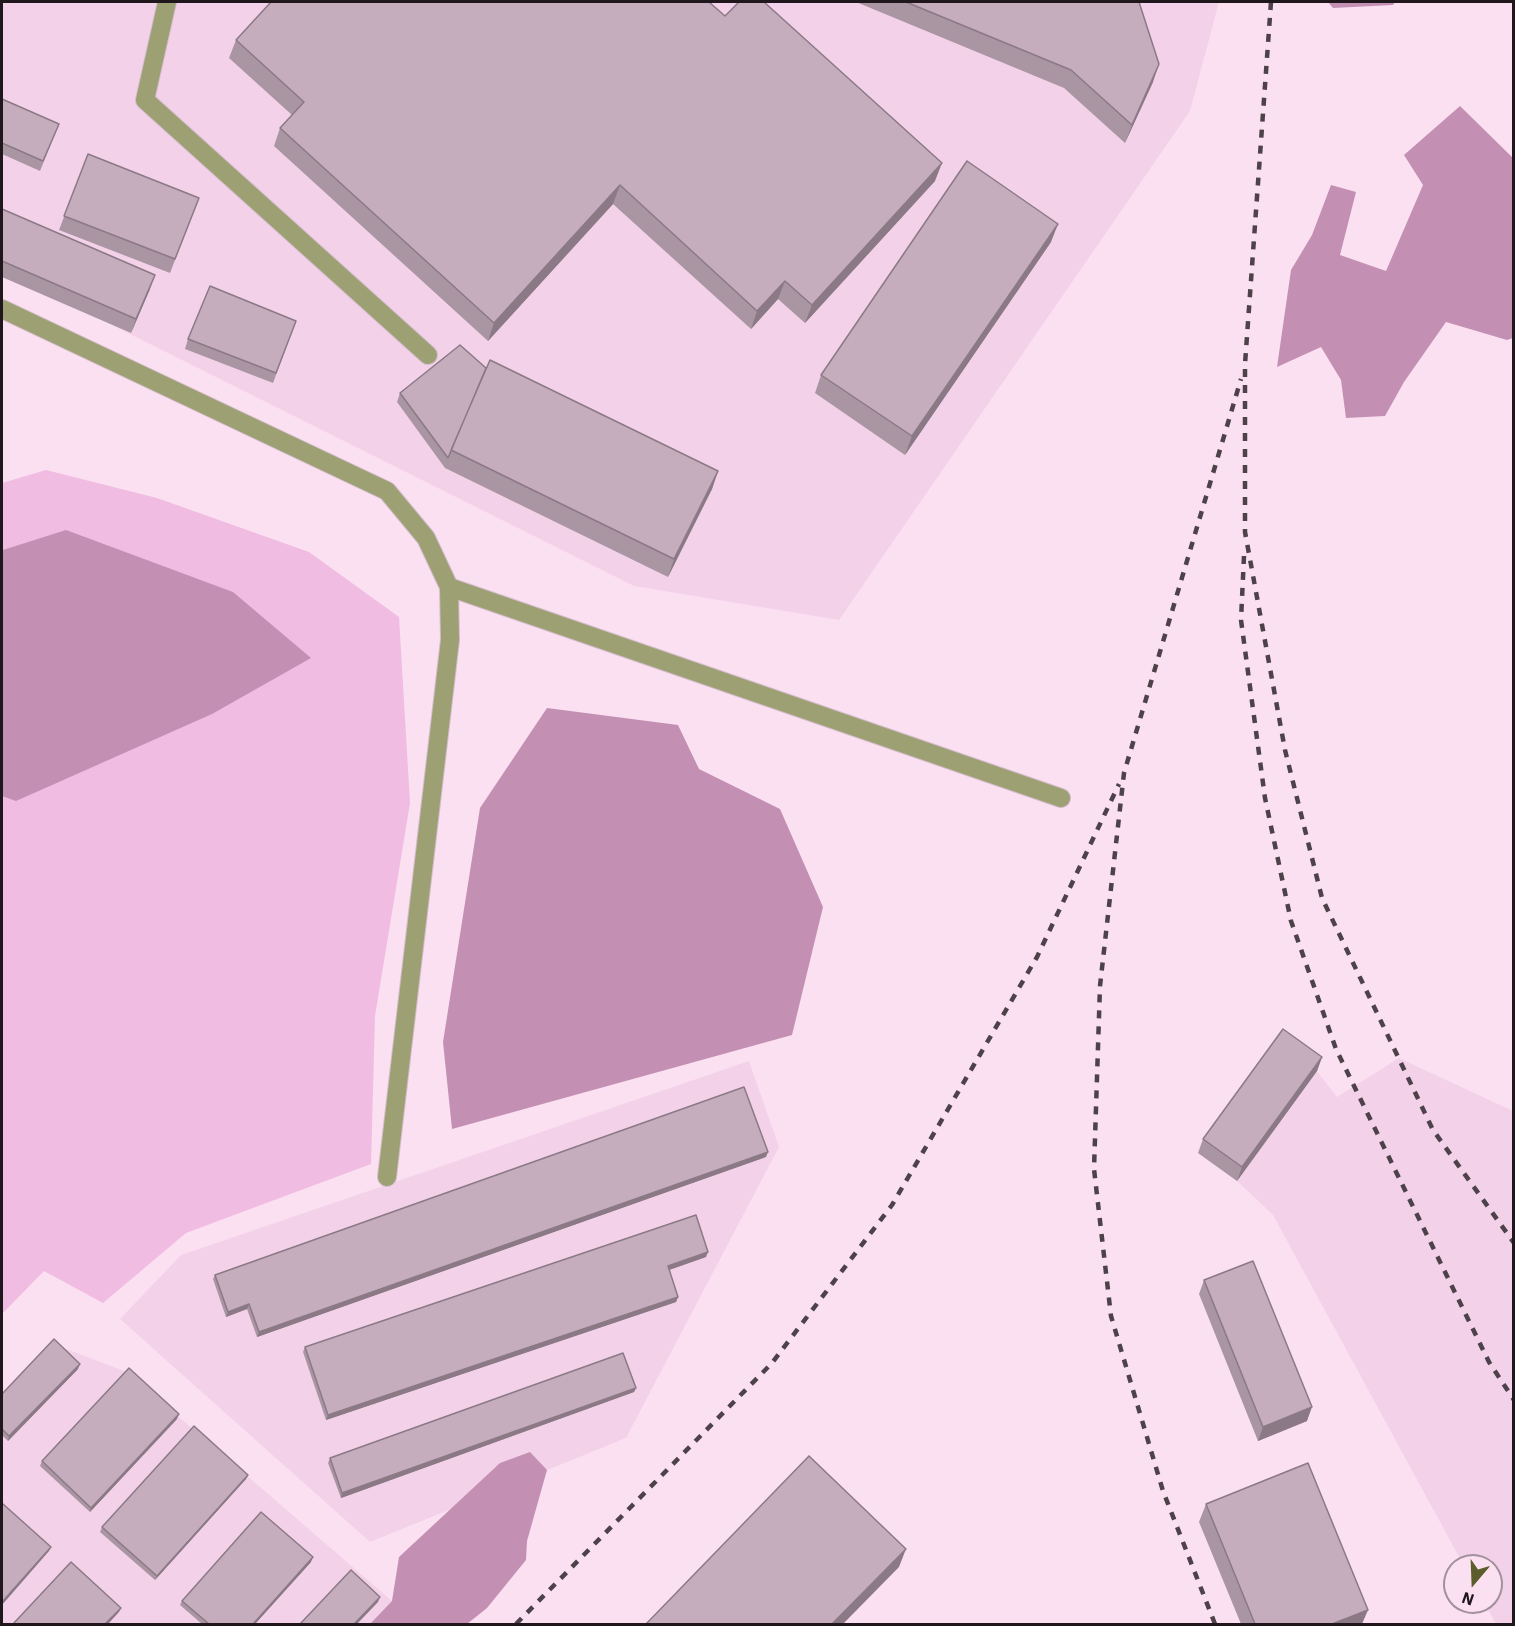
<!DOCTYPE html>
<style>
body{margin:0}
#map{position:relative;width:1515px;height:1626px;overflow:hidden;background:#fbe0f2;font-family:"IBM Plex Sans",sans-serif}
canvas{display:block}
.frame{position:absolute;inset:0;border:3px solid #20171d;pointer-events:none}
.north{position:absolute;left:1443px;top:1554px;width:60px;height:60px;box-sizing:border-box;background:#fbe0f2;border:2px solid #a3909d;border-radius:50%;rotate:199deg;font-size:16px;font-weight:700;line-height:24px;text-align:center;color:#20171d}
.north::after{content:'';display:block;margin:auto;width:21px;height:27px;background:#5b5d2a;clip-path:polygon(50% 0,100% 100%,50% 72%,0 100%)}
</style>
<div id="map">
<canvas width="1515" height="1626"></canvas>
<div class="frame"></div>
<div class="north">N</div>
</div>
<script>
const ctx = document.querySelector('canvas').getContext('2d');
ctx.lineJoin = 'round';
function fillPath(path, color) { ctx.fillStyle = color; ctx.fill(path, 'evenodd'); }
const shape = rows => new Path2D(rows.map(r => 'M' + r).join(''));
function trace(path, color, width, dash) { ctx.strokeStyle = color; ctx.lineWidth = width; ctx.lineCap = dash ? 'butt' : 'round'; ctx.setLineDash(dash || []); ctx.stroke(path); }
fillPath(shape([
 [2,2,1219,2,1190,111,839,620,634,586,2,270],
 [1278,1043,1317,1071,1337,1097,1399,1058,1513,1111,1513,1624,1496,1624,1484,1602,1491,1602,1491,1566,1464,1566,1273,1215,1237,1181,1198,1153],
 [749,1061,779,1147,626,1438,370,1542,120,1319,181,1255],
 [53,1344,127,1372,392,1601,370,1624,2,1624,2,1397]
]), '#f3d2e9');
fillPath(shape([
 [46,470,157,498,309,552,399,617,410,803,375,1016,371,1164,186,1233,103,1303,44,1271,2,1314,2,483]
]), '#f1bce1');
fillPath(shape([
 [1328,2,1395,2,1393,5,1333,8],
 [1460,106,1513,158,1513,338,1507,340,1446,322,1404,382,1385,416,1346,418,1341,380,1321,347,1277,367,1291,270,1312,235,1331,185,1356,192,1340,255,1386,271,1423,185,1404,155],
 [66,530,233,592,311,658,212,714,16,801,2,796,2,554,3,550],
 [547,708,678,725,699,769,780,809,823,907,792,1035,452,1129,443,1042,480,808],
 [530,1452,547,1470,527,1541,526,1560,487,1608,467,1624,370,1624,392,1601,399,1557,500,1463]
]), '#c38fb3');
const minor = shape([
 [167,2,145,100,428,355],
 [2,309,387,491,426,538,449,587,450,640,387,1177],
 [449,587,1061,798]
]);
trace(minor, '#d4bccc', 20);
trace(minor, '#9ca072', 18);
trace(shape([
 [1271,2,1245,364,1245,532,1285,750,1322,898,1433,1130,1514,1243],
 [1244,556,1241,620,1265,798,1291,921,1336,1049,1489,1362,1514,1400],
 [516,1624,772,1363,892,1205,1037,957,1119,784],
 [1215,1624,1163,1491,1111,1316,1094,1169,1100,986,1124,773,1241,379]
]), '#4e424a', 4.5, [8, 8]);
fillPath(shape([
 [856,2,1139,2,1153,82,1125,143,1064,88],
 [725,16,935,181,805,323,778,299,751,329,613,204,488,341,274,146,280,128,292,115,229,58,236,40],
 [2,99,59,124,40,171,2,154],
 [88,154,199,198,170,273,59,230],
 [2,209,150,289,131,333,2,277],
 [1051,242,905,455,815,393,821,375],
 [296,321,273,383,185,349,188,339],
 [486,368,718,471,712,489,668,577,445,468,397,402,400,393],
 [1322,1057,1317,1071,1237,1181,1198,1153,1203,1139],
 [766,1157,257,1337,247,1309,226,1317,213,1279,215,1275],
 [706,1257,669,1270,678,1297,676,1302,326,1420,303,1352,305,1347],
 [1204,1280,1307,1421,1258,1441,1199,1294],
 [78,1369,8,1441,2,1435,2,1394],
 [636,1388,634,1392,341,1498,328,1463,330,1458],
 [177,1419,90,1512,40,1466,42,1461],
 [248,1475,246,1479,155,1580,100,1532,102,1527],
 [1206,1504,1362,1624,1241,1624,1199,1522],
 [311,1562,255,1624,202,1624,180,1605,182,1601]
]), '#aa95a3');
fillPath(shape([
 [1159,64,1153,82,1125,143,1132,125],
 [942,163,935,181,805,323,812,305],
 [620,185,613,204,488,341,494,323],
 [1058,224,1051,242,905,455,912,436],
 [155,275,150,289,131,333,136,319],
 [785,281,778,299,751,329,757,311],
 [718,471,712,489,668,577,674,559],
 [1322,1057,1317,1071,1237,1181,1242,1167],
 [768,1152,766,1157,257,1337,259,1332],
 [708,1252,706,1257,666,1271,668,1266],
 [678,1297,676,1302,326,1420,328,1415],
 [249,1304,247,1309,226,1317,228,1312],
 [80,1364,78,1369,8,1441,9,1436],
 [636,1388,634,1392,341,1498,342,1493],
 [1312,1407,1307,1421,1258,1441,1263,1427],
 [179,1414,177,1419,90,1512,91,1508],
 [248,1475,246,1479,155,1580,157,1576],
 [51,1547,49,1551,2,1605,2,1602],
 [906,1549,899,1567,843,1624,832,1624],
 [313,1557,311,1562,255,1624,253,1624],
 [380,1597,378,1602,357,1624,354,1624],
 [121,1608,119,1612,108,1624,105,1624],
 [1368,1610,1362,1624,1332,1624]
]), '#8b7985');
const building = shape([
 [271,2,709,2,725,16,739,2,764,2,942,163,812,305,785,281,757,311,620,185,494,323,280,128,304,102,236,40,271,2],
 [906,2,1139,2,1159,64,1132,125,1071,70,906,2],
 [2,99,59,124,43,161,2,143,2,99],
 [88,154,199,198,175,259,64,216,88,154],
 [967,161,1058,224,912,436,821,375,967,161],
 [2,209,155,275,136,319,2,261,2,209],
 [210,286,296,321,276,373,188,339,210,286],
 [460,345,486,368,448,458,400,393,460,345],
 [490,360,718,471,674,559,451,450,490,360],
 [1283,1029,1322,1057,1242,1167,1203,1139,1283,1029],
 [744,1087,768,1152,259,1332,249,1304,228,1312,215,1275,744,1087],
 [696,1215,708,1252,668,1266,678,1297,328,1415,305,1347,696,1215],
 [1253,1261,1312,1407,1263,1427,1204,1280,1253,1261],
 [54,1339,80,1364,9,1436,2,1429,2,1394,54,1339],
 [623,1353,636,1388,342,1493,330,1458,623,1353],
 [129,1368,179,1414,91,1508,42,1461,129,1368],
 [194,1426,248,1475,157,1576,102,1527,194,1426],
 [809,1456,906,1549,832,1624,646,1624,809,1456],
 [1308,1463,1368,1610,1332,1624,1255,1624,1206,1504,1308,1463],
 [3,1504,51,1547,2,1602,2,1506,3,1504],
 [261,1512,313,1557,253,1624,209,1624,182,1601,261,1512],
 [71,1562,121,1608,105,1624,13,1624,71,1562],
 [351,1570,380,1597,354,1624,300,1624,351,1570]
]);
fillPath(building, '#c6adbe');
trace(building, '#8b7985', 1.5);
</script>
